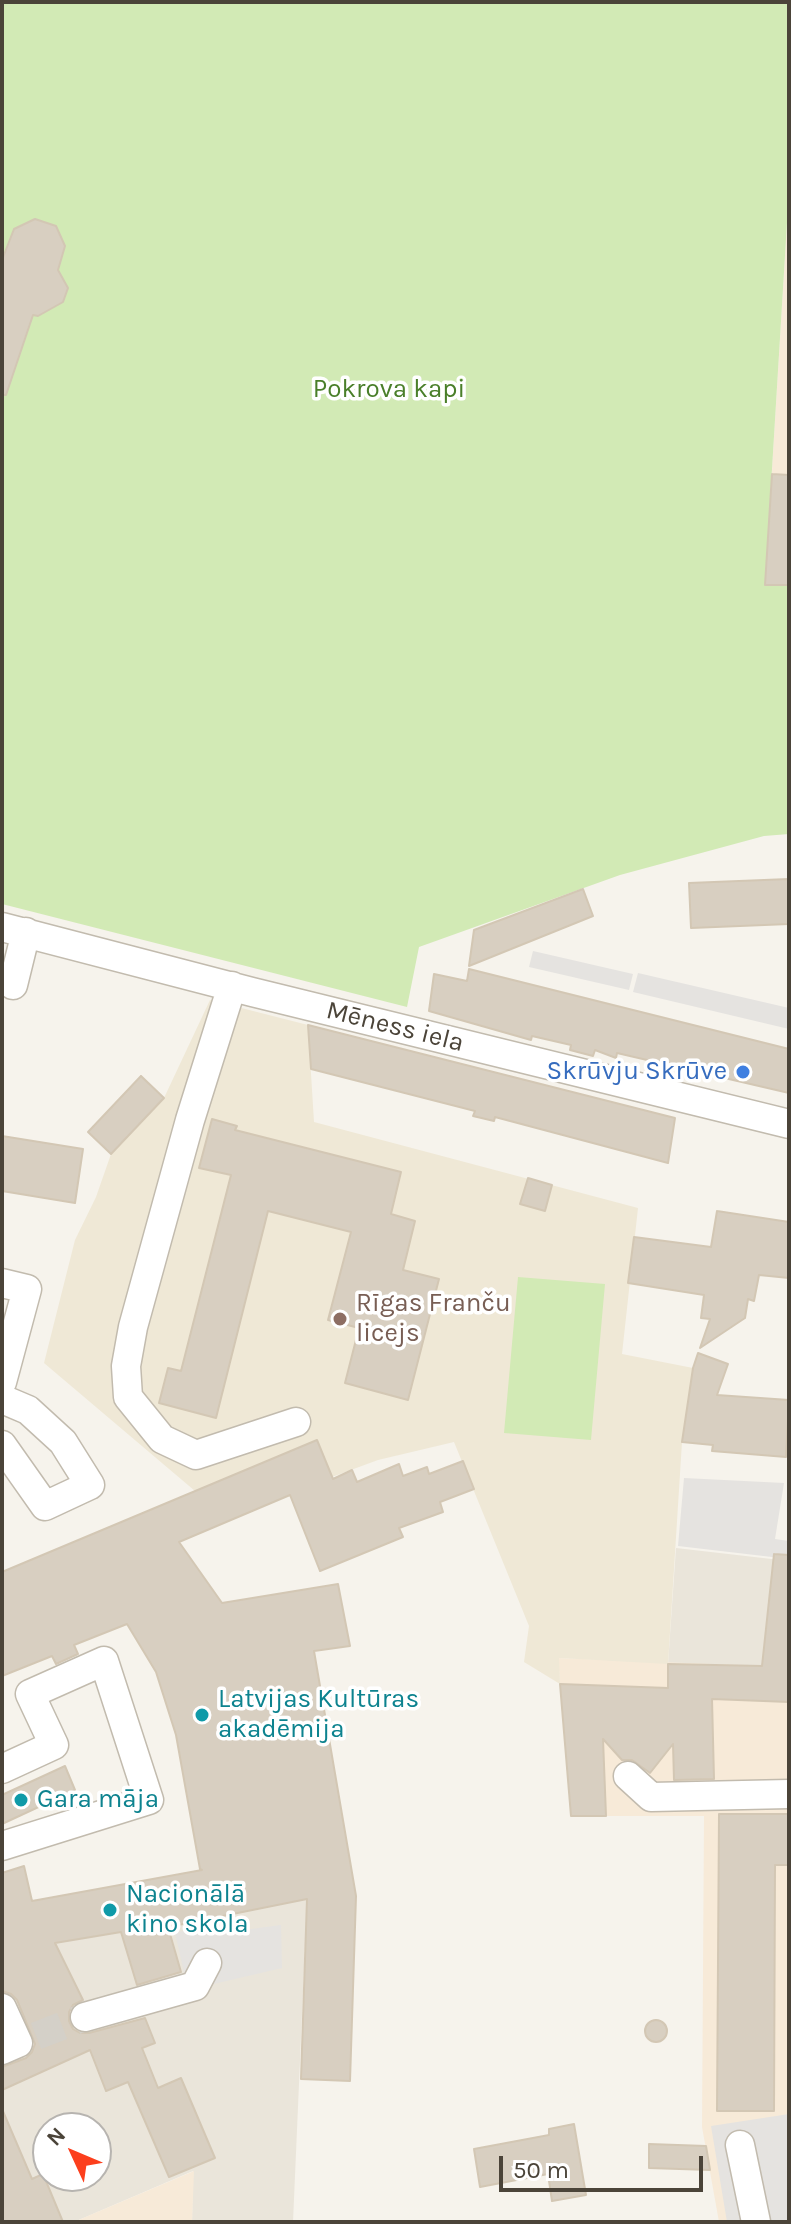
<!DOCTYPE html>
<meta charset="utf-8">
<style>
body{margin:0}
#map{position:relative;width:791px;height:2224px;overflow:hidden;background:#f6f3ec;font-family:Karla,sans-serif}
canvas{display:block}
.frame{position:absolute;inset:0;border:4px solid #4b4439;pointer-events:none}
.north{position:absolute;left:32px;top:2112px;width:80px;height:80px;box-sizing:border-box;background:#fff;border:2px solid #b7b4b0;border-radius:50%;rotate:314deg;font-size:22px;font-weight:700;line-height:32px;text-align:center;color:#4b4439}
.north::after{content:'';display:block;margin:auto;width:28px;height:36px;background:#fc3f1d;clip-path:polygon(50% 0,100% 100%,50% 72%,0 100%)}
.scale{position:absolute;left:499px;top:2156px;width:204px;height:36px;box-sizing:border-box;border:4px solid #4b4439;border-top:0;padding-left:10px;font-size:24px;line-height:28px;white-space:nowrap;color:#4b4439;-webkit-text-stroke:6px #fff;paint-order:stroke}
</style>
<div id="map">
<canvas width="791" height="2224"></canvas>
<div class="frame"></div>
<div class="north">N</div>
<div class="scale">50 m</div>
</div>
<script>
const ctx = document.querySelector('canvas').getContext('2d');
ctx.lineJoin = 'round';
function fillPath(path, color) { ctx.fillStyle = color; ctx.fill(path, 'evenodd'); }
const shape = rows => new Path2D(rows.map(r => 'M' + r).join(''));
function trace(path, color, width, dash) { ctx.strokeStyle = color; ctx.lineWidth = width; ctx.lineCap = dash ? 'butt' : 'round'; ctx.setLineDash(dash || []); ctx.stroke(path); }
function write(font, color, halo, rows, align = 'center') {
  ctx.font = font + ' Karla,sans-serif'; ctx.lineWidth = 7; ctx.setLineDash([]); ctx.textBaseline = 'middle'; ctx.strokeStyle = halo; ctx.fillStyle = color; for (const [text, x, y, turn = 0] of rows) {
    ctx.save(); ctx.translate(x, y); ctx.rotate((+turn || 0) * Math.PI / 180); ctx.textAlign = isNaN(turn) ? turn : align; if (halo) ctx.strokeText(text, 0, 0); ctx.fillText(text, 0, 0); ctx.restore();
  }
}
fillPath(shape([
 [676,1548,789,1561,789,1667,668,1664],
 [307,1899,293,2222,192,2222,193,2171,74,2222,2,2222,2,1958,54,1943,188,1918,190,1923],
 [48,2128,96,2128,96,2176,48,2176]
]), '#eae5da');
fillPath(shape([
 [789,190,789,585,765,585],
 [558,1658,789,1667,789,2222,719,2222,702,2127,704,1816,571,1816],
 [194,2171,192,2222,74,2222,95,2213]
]), '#f7ead8');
fillPath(shape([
 [210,1000,308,1025,314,1122,638,1208,622,1354,693,1368,682,1442,668,1664,559,1658,560,1684,524,1662,529,1626,454,1442,378,1460,332,1477,317,1440,195,1491,44,1363,75,1240,96,1197,111,1154,164,1098]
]), '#efe8d6');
fillPath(shape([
 [2,2,789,2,789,190,765,584,789,585,789,834,764,836,620,875,419,947,407,1007,2,904],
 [518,1277,605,1284,591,1440,504,1433]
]), '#d2eab5');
fillPath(shape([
 [533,951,633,974,629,990,529,967],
 [638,973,789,1008,789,1029,633,992],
 [684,1478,784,1483,775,1539,789,1541,789,1559,678,1546],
 [231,1919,236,1931,281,1925,282,1968,188,1990,175,1933],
 [789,2114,789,2222,727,2222,711,2126]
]), '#e5e3e0');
const building = shape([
 [35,219,56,226,65,246,58,270,68,288,63,302,38,316,33,315,6,395,2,395,2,260,14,229,35,219],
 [772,474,789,475,789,585,765,585,772,474],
 [789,879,789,924,691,928,689,883,789,879],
 [583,889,593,916,469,966,474,930,583,889],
 [469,969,789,1049,789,1093,617,1053,616,1058,595,1050,593,1056,570,1050,571,1045,532,1036,531,1040,429,1011,434,974,467,981,469,969],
 [308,1025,675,1118,668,1163,495,1117,494,1121,473,1116,475,1111,311,1069,308,1025],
 [141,1076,164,1098,111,1154,88,1132,141,1076],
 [212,1119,237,1126,235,1130,401,1172,391,1214,415,1221,403,1270,439,1279,408,1400,345,1383,359,1328,328,1320,351,1232,268,1211,216,1418,159,1403,168,1368,181,1371,231,1175,199,1168,212,1119],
 [2,1136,83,1149,75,1203,2,1191,2,1136],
 [528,1178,552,1185,545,1211,520,1204,528,1178],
 [717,1211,789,1222,789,1278,759,1275,754,1301,748,1299,745,1318,700,1348,710,1319,701,1318,704,1295,628,1283,634,1237,711,1247,717,1211],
 [698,1353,728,1364,717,1395,789,1400,786,1457,712,1451,713,1445,682,1442,693,1368,698,1353],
 [317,1440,333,1479,352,1470,357,1482,399,1464,403,1476,427,1467,429,1474,463,1461,474,1489,440,1502,443,1512,399,1528,403,1537,320,1571,290,1495,179,1542,222,1603,338,1584,350,1646,314,1651,356,1896,350,2081,301,2079,307,1899,168,1927,181,1972,137,1985,121,1932,55,1943,83,2000,73,2005,69,2012,69,2021,73,2029,80,2033,89,2033,145,2018,155,2043,142,2048,158,2088,181,2078,215,2158,169,2177,128,2082,106,2091,90,2050,2,2090,2,2067,26,2058,32,2052,35,2044,17,2000,11,1994,2,1991,2,1873,24,1866,32,1901,202,1870,200,1869,176,1735,156,1672,127,1624,74,1645,78,1654,56,1664,52,1656,2,1676,2,1572,317,1440],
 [774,1554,789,1555,789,1702,712,1699,714,1779,674,1780,673,1744,650,1773,632,1760,622,1760,603,1739,606,1816,571,1816,560,1684,668,1688,668,1664,762,1666,774,1554],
 [65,1766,75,1790,2,1824,2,1795,65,1766],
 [719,1814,789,1814,789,1865,775,1865,774,2111,717,2111,719,1814],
 '645 2031a11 11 0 1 1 22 0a11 11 0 1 1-22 0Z',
 [2,2109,32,2179,43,2174,63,2222,2,2222,2,2109],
 [574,2124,586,2195,552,2201,548,2174,480,2187,474,2149,549,2135,549,2129,574,2124],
 [649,2144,706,2146,710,2170,649,2168,649,2144]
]);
fillPath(building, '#d8cfc1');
trace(building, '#d3c7b4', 2);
trace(shape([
 [36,2036,85,2017]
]), '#d4d0c8', 28, [28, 14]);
const minor = shape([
 [2,927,252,992,789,1124],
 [13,985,26,932],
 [232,986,190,1120,133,1327,126,1366,128,1397,162,1439,196,1455,296,1422],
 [2,1283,27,1289,2,1382],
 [2,1399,28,1410,63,1442,90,1485,45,1506,2,1445],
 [2,1769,54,1745,30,1694,104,1661,149,1800,2,1846],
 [628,1776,651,1797,789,1794],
 [2,2008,18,2043,2,2050],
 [85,2017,195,1986,207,1963],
 [740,2145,756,2222]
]);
trace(minor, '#c2bbae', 31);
trace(minor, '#fff', 28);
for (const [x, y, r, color] of [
 [743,1072,8,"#3f7fe0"],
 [340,1319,8,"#8d6e63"],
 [202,1715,8,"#0f9aa8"],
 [21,1800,8,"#0f9aa8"],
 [110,1910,8,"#0f9aa8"]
]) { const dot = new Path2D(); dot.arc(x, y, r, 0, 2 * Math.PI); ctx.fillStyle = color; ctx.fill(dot); trace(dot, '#fff', 3); }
write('26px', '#4a7f2a', '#fff', [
 ["Pokrova kapi",389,390]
]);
write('26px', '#4b4439', '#fff', [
 ["Mēness iela",395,1027,14]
]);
write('26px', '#366cbe', '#fff', [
 ["Skrūvju Skrūve",727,1072]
], 'right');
write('26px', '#785e54', '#fff', [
 ["Rīgas Franču",356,1304],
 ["licejs",356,1334]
], 'left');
write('26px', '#0d838f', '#fff', [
 ["Latvijas Kultūras",218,1700],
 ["akadēmija",218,1730],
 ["Gara māja",37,1800],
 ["Nacionālā",126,1895],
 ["kino skola",126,1925]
], 'left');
</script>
